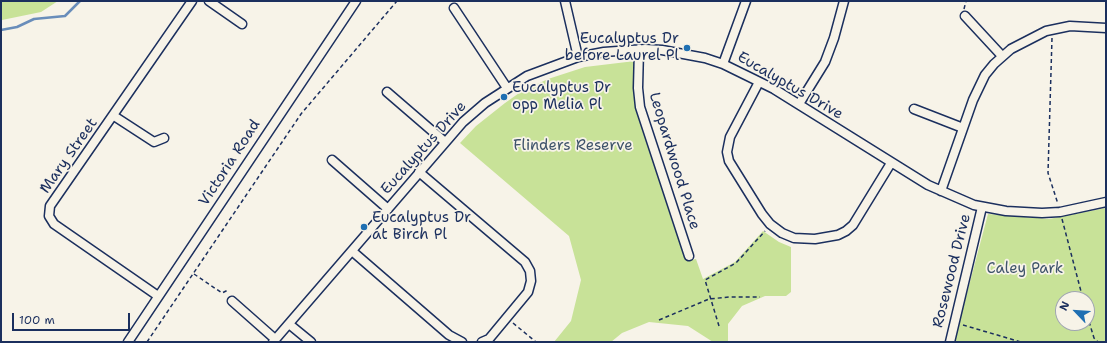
<!DOCTYPE html>
<style>
body{margin:0}
#map{position:relative;width:1107px;height:343px;overflow:hidden;background:#f7f3e8;font-family:"Shantell Sans",sans-serif}
canvas{display:block}
.frame{position:absolute;inset:0;border:2px solid #1b2f5e;pointer-events:none}
.north{position:absolute;left:1055px;top:291px;width:40px;height:40px;box-sizing:border-box;background:#f7f3e8;border:1px solid #9fa5b1;border-radius:50%;rotate:295deg;font-size:11px;font-weight:700;line-height:16px;text-align:center;color:#1b2f5e}
.north::after{content:'';display:block;margin:auto;width:14px;height:18px;background:#1f6fb2;clip-path:polygon(50% 0,100% 100%,50% 72%,0 100%)}
.scale{position:absolute;left:12px;top:313px;width:118px;height:18px;box-sizing:border-box;border:2px solid #1b2f5e;border-top:0;padding-left:5px;font-size:12px;line-height:14px;white-space:nowrap;color:#1b2f5e;-webkit-text-stroke:3px #f7f3e8;paint-order:stroke}
</style>
<div id="map">
<canvas width="1107" height="343"></canvas>
<div class="frame"></div>
<div class="north">N</div>
<div class="scale">100 m</div>
</div>
<script>
const ctx = document.querySelector('canvas').getContext('2d');
ctx.lineJoin = 'round';
function fillPath(path, color) { ctx.fillStyle = color; ctx.fill(path, 'evenodd'); }
const shape = rows => new Path2D(rows.map(r => 'M' + r).join(''));
function trace(path, color, width, dash) { ctx.strokeStyle = color; ctx.lineWidth = width; ctx.lineCap = dash ? 'butt' : 'round'; ctx.setLineDash(dash || []); ctx.stroke(path); }
function write(font, color, halo, rows, align = 'center') {
  ctx.font = font + ' "Shantell Sans",sans-serif'; ctx.lineWidth = 3.5; ctx.setLineDash([]); ctx.textBaseline = 'middle'; ctx.strokeStyle = halo; ctx.fillStyle = color; for (const [text, x, y, turn = 0] of rows) {
    ctx.save(); ctx.translate(x, y); ctx.rotate((+turn || 0) * Math.PI / 180); ctx.textAlign = isNaN(turn) ? turn : align; if (halo) ctx.strokeText(text, 0, 0); ctx.fillText(text, 0, 0); ctx.restore();
  }
}
fillPath(shape([
 [1,1,58,1,41,12,2,20],
 [635,61,636,107,687,261,696,259,703,279,735,262,763,231,779,242,791,247,791,292,786,296,765,296,742,306,728,324,728,342,713,342,688,326,649,322,622,333,611,342,554,342,571,321,581,280,569,236,460,143,476,126,505,103,522,91,548,79,585,67],
 [1106,208,1106,342,954,342,988,214,1049,219],
 [1063,299,1087,299,1087,323,1063,323]
]), '#c8e298');
trace(shape([
 [1,30,17,27,34,19,65,16,80,1]
]), '#698dba', 2.5);
const minor = shape([
 [209,1,242,24],
 [565,1,578,57],
 [454,8,507,88],
 [965,16,1002,56],
 [639,49,638,88,640,107,689,256],
 [723,64,746,1],
 [759,82,730,137,727,152,729,161,762,214,770,224,782,233,794,238,815,239,838,235,846,231,853,225,891,163],
 [387,92,445,142],
 [799,104,825,62,834,38,844,1],
 [914,109,963,128],
 [114,116,154,142,164,138],
 [332,160,388,209],
 [419,172,525,262,530,271,531,281,528,292,489,339,482,342],
 [941,191,973,100,985,75,994,64,1011,49,1046,31,1070,26,1106,28],
 [352,251,449,335,462,342],
 [158,296,54,224,49,216,50,206,192,1],
 [232,301,275,339],
 [289,324,311,342],
 [128,342,356,1],
 [273,342,463,122,485,103,527,76,578,57,604,52,645,49,662,50,705,58,723,64,774,89,928,185,974,205,1006,211,1042,213,1060,212,1106,202],
 [950,342,982,207]
]);
trace(minor, '#1b2f5e', 11);
trace(shape([
 [964,9,966,1],
 [1052,38,1048,173,1058,204],
 [1062,219,1083,299],
 [194,274,222,293,226,291,228,294],
 [1087,315,1094,338,1098,342],
 [659,320,709,299,729,297,760,297],
 [513,323,536,342],
 [963,325,1021,342],
 [719,326,705,280,736,263,765,231],
 [147,342,301,114,397,1]
]), '#1b2f5e', 1.5, [4, 3]);
trace(minor, '#f7f3e8', 8);
for (const [x, y, r, color] of [
 [687,48,4,"#1f6fb2"],
 [504,97,4,"#1f6fb2"],
 [364,227,4,"#1f6fb2"]
]) { const dot = new Path2D(); dot.arc(x, y, r, 0, 2 * Math.PI); ctx.fillStyle = color; ctx.fill(dot); trace(dot, '#f7f3e8', 1.5); }
write('15px', '#1b2f5e', '#f7f3e8', [
 ["Eucalyptus Dr",679,39,"right"],
 ["before Laurel Pl",679,56,"right"],
 ["Eucalyptus Dr",512,88],
 ["opp Melia Pl",512,105],
 ["Eucalyptus Dr",372,218],
 ["at Birch Pl",372,235]
], 'left');
write('15px', '#1b2f5e', '#f7f3e8', [
 ["Eucalyptus Drive",790,86,30],
 ["Eucalyptus Drive",424,148,-48],
 ["Mary Street",69,156,-55],
 ["Leopardwood Place",674,161,73],
 ["Victoria Road",230,163,-57],
 ["Rosewood Drive",952,271,-76]
]);
write('15px', '#3e536a', '#f7f3e8', [
 ["Flinders Reserve",573,146],
 ["Caley Park",1025,269]
]);
</script>
